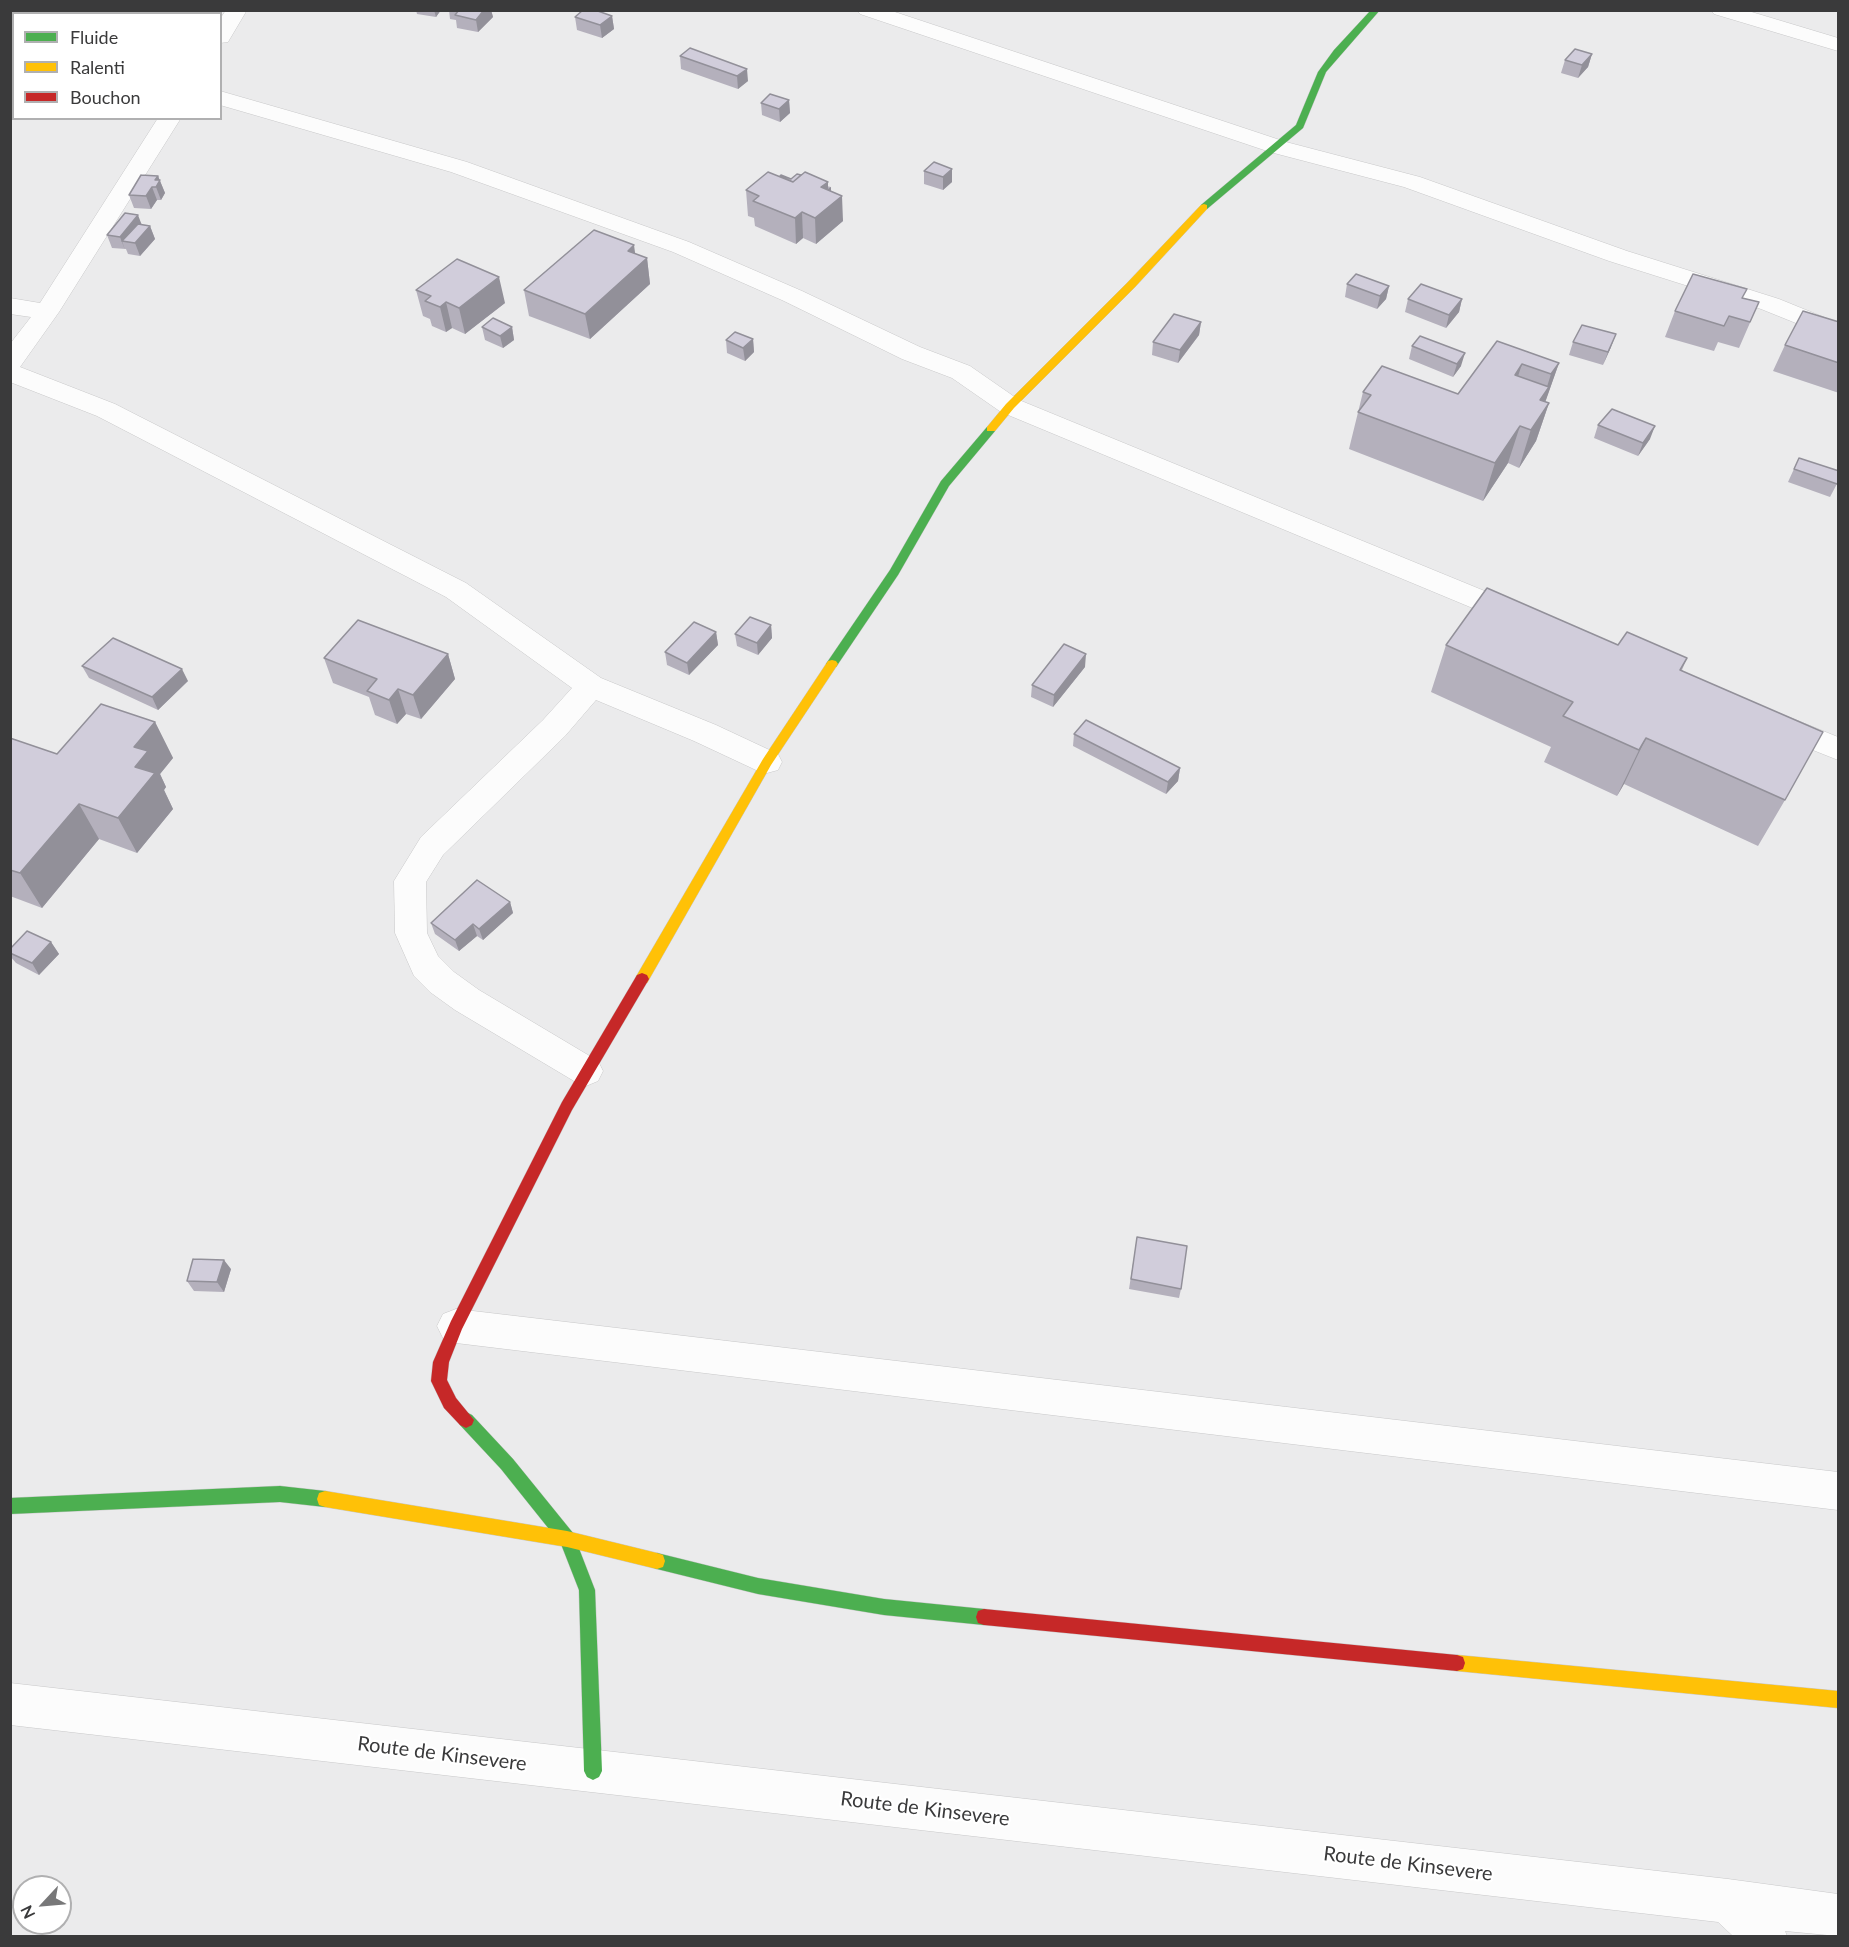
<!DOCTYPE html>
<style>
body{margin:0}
#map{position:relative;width:1849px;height:1947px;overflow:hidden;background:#ebebec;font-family:Lato,sans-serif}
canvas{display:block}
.frame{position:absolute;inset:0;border:12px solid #3a3a3b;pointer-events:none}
.legend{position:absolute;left:12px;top:12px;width:210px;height:108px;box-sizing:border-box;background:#fff;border:2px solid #b0b0b1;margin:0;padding:8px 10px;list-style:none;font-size:18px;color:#3a3a3b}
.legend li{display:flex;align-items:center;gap:12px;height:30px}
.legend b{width:30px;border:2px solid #b0b0b1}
.north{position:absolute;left:12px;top:1875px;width:60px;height:60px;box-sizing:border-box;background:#fff;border:2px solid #b0b0b1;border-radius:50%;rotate:244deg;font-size:16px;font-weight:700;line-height:24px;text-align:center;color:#3a3a3b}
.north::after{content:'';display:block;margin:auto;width:21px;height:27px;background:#787879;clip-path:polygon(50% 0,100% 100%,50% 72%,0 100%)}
</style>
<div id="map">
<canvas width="1849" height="1947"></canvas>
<div class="frame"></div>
<ul class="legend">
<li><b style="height:8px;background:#4caf50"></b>Fluide</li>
<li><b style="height:8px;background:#ffc107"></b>Ralenti</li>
<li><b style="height:8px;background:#c62828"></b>Bouchon</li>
</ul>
<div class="north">N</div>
</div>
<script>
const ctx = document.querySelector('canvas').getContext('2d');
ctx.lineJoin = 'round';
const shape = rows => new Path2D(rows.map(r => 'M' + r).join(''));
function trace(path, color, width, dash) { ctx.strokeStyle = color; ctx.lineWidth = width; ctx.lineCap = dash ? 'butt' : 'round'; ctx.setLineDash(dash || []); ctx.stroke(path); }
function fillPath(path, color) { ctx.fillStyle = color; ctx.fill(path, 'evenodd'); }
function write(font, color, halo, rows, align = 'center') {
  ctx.font = font + ' Lato,sans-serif'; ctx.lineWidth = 4.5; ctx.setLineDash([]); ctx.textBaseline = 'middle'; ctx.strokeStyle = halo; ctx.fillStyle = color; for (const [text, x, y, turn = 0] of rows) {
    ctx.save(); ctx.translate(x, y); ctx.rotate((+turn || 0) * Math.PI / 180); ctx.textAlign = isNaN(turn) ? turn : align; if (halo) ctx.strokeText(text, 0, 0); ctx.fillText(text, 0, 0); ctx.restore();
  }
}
const street = shape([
 [226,10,247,10,228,42,220,43,220,19,226,10],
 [857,10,889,10,1286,142,1420,177,1627,251,1779,299,1838,323,1838,340,1761,309,1609,261,1404,187,1270,152,860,14,857,10],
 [1711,10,1745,10,1838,38,1838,51,1714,14,1711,10],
 [220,91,467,162,689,242,802,291,920,347,970,366,1019,400,1531,610,1535,617,1531,624,1521,627,1511,624,1001,412,952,378,902,359,784,301,673,252,451,172,220,105,220,91],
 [158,118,181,118,59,312,20,367,115,404,466,583,601,678,716,725,778,754,782,762,778,770,767,773,756,770,694,741,596,700,565,736,443,855,426,882,427,933,438,956,454,972,479,990,598,1061,603,1071,598,1081,586,1086,574,1081,455,1010,430,992,414,976,395,933,394,881,421,837,543,720,572,688,446,597,97,416,10,382,10,344,31,317,10,314,10,298,40,303,158,118],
 [1776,712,1838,737,1838,760,1765,731,1761,723,1765,715,1776,712],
 [456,1309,1838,1472,1838,1510,456,1343,443,1338,437,1326,443,1314,456,1309],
 [10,1683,1728,1879,1838,1894,1838,1936,1785,1931,1787,1936,1733,1936,1718,1922,10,1725,10,1683]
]);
const fast = shape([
 [1371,10,1380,10,1326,72,1303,128,1207,209,1201,209,1201,205,1296,125,1318,72,1334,50,1371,10],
 [991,426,995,427,995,431,949,486,898,575,836,667,828,667,826,664,828,661,890,570,941,481,987,427,991,426],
 [466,1412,472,1415,513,1459,573,1533,595,1590,602,1771,599,1777,593,1780,587,1777,584,1771,579,1590,561,1544,501,1469,460,1425,458,1420,460,1415,466,1412],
 [280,1486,325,1491,331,1493,333,1499,331,1505,325,1507,280,1502,10,1514,10,1498,280,1486],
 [657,1553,758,1578,884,1599,984,1609,990,1611,992,1617,990,1623,984,1625,884,1615,758,1594,657,1569,651,1567,649,1561,651,1555,657,1553]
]);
const slow = shape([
 [1204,204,1207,205,1207,209,1135,287,1014,408,995,431,987,431,987,427,1006,404,1127,283,1201,205,1204,204],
 [832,660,836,661,838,664,836,667,771,765,647,983,637,983,635,979,637,975,763,759,828,661,832,660],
 [325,1491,567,1531,657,1553,663,1555,665,1561,663,1567,657,1569,567,1547,325,1507,319,1505,317,1499,319,1493,325,1491],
 [1457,1655,1838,1691,1838,1708,1457,1671,1451,1669,1449,1663,1451,1657,1457,1655]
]);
const jam = shape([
 [642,973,647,975,649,979,572,1110,462,1329,449,1362,447,1380,456,1398,474,1420,472,1425,466,1428,460,1425,444,1408,431,1381,433,1362,451,1321,562,1102,637,975,642,973],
 [984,1609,1457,1655,1463,1657,1465,1663,1463,1669,1457,1671,984,1625,978,1623,976,1617,978,1611,984,1609]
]);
trace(street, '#c8c8c9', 1);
trace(fast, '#c8c8c9', 1);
trace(slow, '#c8c8c9', 1);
trace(jam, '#c8c8c9', 1);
fillPath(street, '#fcfcfc');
fillPath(fast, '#4caf50');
fillPath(slow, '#ffc107');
fillPath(jam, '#c62828');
fillPath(shape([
 [416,10,441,10,436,17,417,14],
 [449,10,491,10,493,17,478,32,457,28,456,20,450,19],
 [612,16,614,29,602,38,577,30,575,17],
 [690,48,748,81,738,89,681,69,680,56],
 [1592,54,1588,67,1578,78,1561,73,1565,60],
 [789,100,790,113,780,122,762,115,761,103],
 [952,169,952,182,943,190,924,184,924,171],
 [158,176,165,193,161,200,157,200,151,209,134,208,129,195],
 [780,176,831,187,831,191,843,221,816,244,803,238,796,244,755,226,754,218,748,216,746,190],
 [141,225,150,226,155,239,140,256,128,254,126,249,112,248,107,235],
 [635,254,647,258,650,284,590,339,529,316,524,290],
 [1347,284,1389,286,1386,299,1377,309,1345,297],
 [416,290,505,303,465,334,452,328,446,332,432,326,430,319,423,316],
 [1743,298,1759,302,1739,348,1718,342,1714,351,1665,337,1675,311],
 [1408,299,1462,299,1459,312,1446,328,1405,312],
 [1201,322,1199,335,1178,363,1152,355,1153,342],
 [1839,322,1839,393,1773,371,1785,345],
 [482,327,512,327,514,340,503,348,485,340],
 [1420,336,1461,366,1453,377,1409,359,1412,346],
 [753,339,754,352,745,361,727,353,726,340],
 [1497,341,1559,363,1545,402,1549,403,1536,441,1519,468,1508,463,1483,501,1349,449,1363,392,1458,394],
 [1573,342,1611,347,1603,365,1569,355],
 [1598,425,1650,439,1638,456,1594,438],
 [1799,458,1839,480,1830,497,1788,482],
 [771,625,772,638,758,655,737,646,735,634],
 [716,632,718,645,689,675,667,665,665,652],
 [1446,645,1618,645,1687,658,1682,670,1785,800,1758,846,1624,784,1617,796,1544,762,1551,747,1431,692],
 [448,654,455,679,421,719,406,714,397,724,375,715,369,697,333,683,324,658],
 [82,666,188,681,158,710,89,678],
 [1085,667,1053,707,1031,697,1032,685],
 [155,722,173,758,160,774,166,787,164,790,173,809,137,853,99,839,42,908,10,896,10,738,57,754],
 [1074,734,1180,768,1178,781,1166,794,1073,746],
 [510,902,513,913,483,940,477,936,459,951,435,934,431,923],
 [51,942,59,954,39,975,16,963,10,956,10,949],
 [1137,1237,1181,1289,1179,1298,1129,1289],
 [231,1269,224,1292,194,1291,187,1281]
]), '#b4b0bc');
fillPath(shape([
 [434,10,441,10,436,17],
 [484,10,491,10,493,17,478,32,476,20],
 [612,16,614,29,602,38,600,25],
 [1592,54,1588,67,1578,78,1582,65],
 [747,69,748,81,738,89,737,76],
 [789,100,790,113,780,122,779,109],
 [952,169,952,182,943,190,943,177],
 [158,176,165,193,161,200,156,187,155,180],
 [828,182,828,189,831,187,831,200,842,196,843,221,816,244,815,218,821,187],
 [152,187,157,200,151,209,146,196],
 [802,212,803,238,796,244,795,218],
 [138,215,143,228,122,241,125,250,120,237],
 [150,226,155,239,140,256,135,243],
 [634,245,637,267,647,258,650,284,590,339,585,314,628,251],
 [499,277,505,303,465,334,459,308],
 [1389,286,1386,299,1377,309,1380,296],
 [1462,299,1459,312,1446,328,1449,315],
 [446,302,452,328,446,332,440,307],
 [1201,322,1199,335,1178,363,1180,350],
 [512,327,514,340,503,348,500,336],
 [1616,334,1611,347,1603,365,1608,352],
 [753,339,754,352,745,361,743,348],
 [1465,353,1461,366,1453,377,1457,364],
 [1559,363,1546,400,1543,406,1549,403,1536,441,1519,468,1540,400,1545,393,1551,374],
 [1522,364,1510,401,1515,375],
 [1520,426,1508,463,1483,501,1495,463],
 [1655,426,1650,439,1638,456,1643,443],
 [771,625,772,638,758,655,757,643],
 [716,632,718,645,689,675,687,663],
 [448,654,455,679,421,719,413,695],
 [1086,654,1085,667,1053,707,1054,695],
 [182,669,188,681,158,710,152,697],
 [398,689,406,714,397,724,389,700],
 [155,722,173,758,160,774,166,787,164,790,173,809,137,853,118,818,135,767,134,747],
 [1646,738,1624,784,1617,796,1639,750],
 [1180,768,1178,781,1166,794,1168,782],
 [79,804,99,839,42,908,20,873],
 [510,902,513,913,483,940,479,929],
 [473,924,477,936,459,951,455,940],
 [51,942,59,954,39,975,32,963],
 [224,1260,231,1269,224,1292,217,1282]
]), '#929099');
const building = shape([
 [459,10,484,10,476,20,455,15,459,10],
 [583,10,595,10,612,16,600,25,575,17,583,10],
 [690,48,747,69,737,76,680,56,690,48],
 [1575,49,1592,54,1582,65,1565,60,1575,49],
 [770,94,789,100,779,109,761,103,770,94],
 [934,162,952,169,943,177,924,171,934,162],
 [768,172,793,182,805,172,828,182,821,187,842,196,815,218,802,212,795,218,753,201,759,196,746,190,768,172],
 [797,174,801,175,793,182,780,176,781,175,791,179,797,174],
 [141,175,158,176,155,180,160,180,156,187,152,187,146,196,129,195,141,175],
 [125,213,138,215,120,237,107,235,125,213],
 [138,224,150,226,135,243,122,241,138,224],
 [594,230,634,245,628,251,647,258,585,314,524,290,594,230],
 [457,259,499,277,459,308,446,302,440,307,425,301,431,296,416,290,457,259],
 [1356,274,1389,286,1380,296,1347,284,1356,274],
 [1693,274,1747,289,1742,298,1759,302,1750,322,1729,316,1724,326,1675,311,1693,274],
 [1421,284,1462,299,1449,315,1408,299,1421,284],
 [1803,311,1839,322,1839,363,1785,345,1803,311],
 [1174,314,1201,322,1180,350,1153,342,1174,314],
 [493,318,512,327,500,336,482,327,493,318],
 [1582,325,1616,334,1608,352,1573,342,1582,325],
 [735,332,753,339,743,348,726,340,735,332],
 [1420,336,1465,353,1457,364,1412,346,1420,336],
 [1497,341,1559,363,1551,374,1522,364,1515,375,1549,387,1540,400,1549,403,1531,430,1520,426,1495,463,1358,412,1371,395,1363,392,1382,366,1458,394,1497,341],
 [1612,409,1655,426,1643,443,1598,425,1612,409],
 [1799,458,1839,471,1839,480,1837,484,1794,469,1799,458],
 [1487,588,1618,645,1627,632,1687,658,1680,670,1823,732,1785,800,1646,738,1639,750,1563,716,1573,702,1446,645,1487,588],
 [750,617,771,625,757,643,735,634,750,617],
 [358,620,448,654,413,695,398,689,389,700,367,691,377,679,324,658,358,620],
 [694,622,716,632,687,663,665,652,694,622],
 [113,638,182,669,152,697,82,666,113,638],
 [1064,644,1086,654,1054,695,1032,685,1064,644],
 [101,704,155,722,134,747,148,751,135,767,155,773,118,818,79,804,20,873,10,870,10,738,57,754,101,704],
 [1086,720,1180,768,1168,782,1074,734,1086,720],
 [477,880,510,902,479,929,473,924,455,940,431,923,477,880],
 [27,931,51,942,32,963,10,953,10,949,27,931],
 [1137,1237,1187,1246,1181,1289,1131,1279,1137,1237],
 [193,1259,224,1260,217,1282,187,1281,193,1259]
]);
fillPath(building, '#d1cddb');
trace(building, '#929099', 1.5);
write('20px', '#3a3a3b', '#fff', [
 ["Route de Kinsevere",442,1754,7],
 ["Route de Kinsevere",925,1809,7],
 ["Route de Kinsevere",1408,1864,7]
]);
</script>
